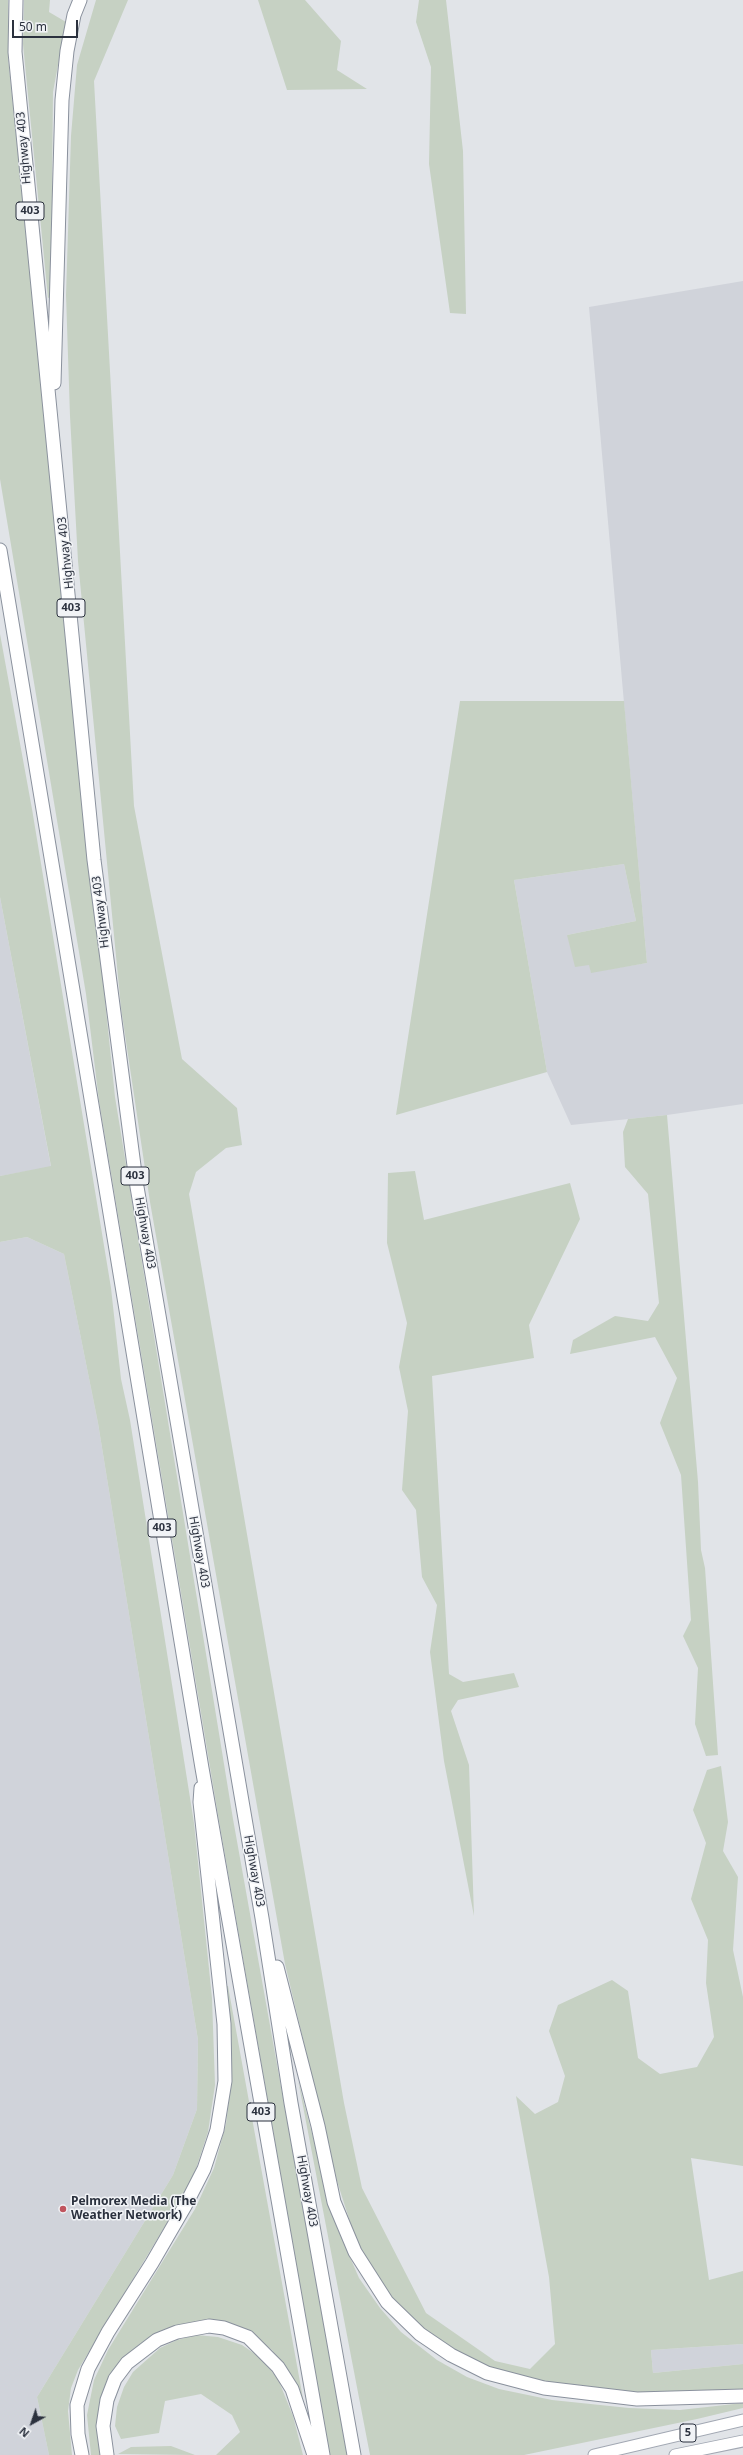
<!DOCTYPE html>
<style>
body{margin:0}
#map{position:relative;width:743px;height:2455px;overflow:hidden;background:#e1e4e8;font-family:"Noto Sans",sans-serif}
canvas{display:block}
.north{position:absolute;left:12px;top:2403px;width:40px;height:40px;-webkit-text-stroke:3px #f1f3f6;paint-order:stroke;rotate:220deg;font-size:11px;font-weight:700;line-height:16px;text-align:center;color:#2b313e}
.north::after{content:'';display:block;margin:auto;width:14px;height:18px;background:#2b313e;clip-path:polygon(50% 0,100% 100%,50% 72%,0 100%)}
.scale{position:absolute;left:12px;top:20px;width:66px;height:18px;box-sizing:border-box;border:2px solid #2b313e;border-top:0;padding-left:5px;font-size:12px;line-height:14px;white-space:nowrap;color:#2b313e;-webkit-text-stroke:3px #f1f3f6;paint-order:stroke}
</style>
<div id="map">
<canvas width="743" height="2455"></canvas>
<div class="north">N</div>
<div class="scale">50 m</div>
</div>
<script>
const ctx = document.querySelector('canvas').getContext('2d');
ctx.lineJoin = 'round';
function fillPath(path, color) { ctx.fillStyle = color; ctx.fill(path, 'evenodd'); }
const shape = rows => new Path2D(rows.map(r => 'M' + r).join(''));
function trace(path, color, width, dash) { ctx.strokeStyle = color; ctx.lineWidth = width; ctx.lineCap = dash ? 'butt' : 'round'; ctx.setLineDash(dash || []); ctx.stroke(path); }
function write(font, color, halo, rows, align = 'center') {
  ctx.font = font + ' "Noto Sans",sans-serif'; ctx.lineWidth = 3; ctx.setLineDash([]); ctx.textBaseline = 'middle'; ctx.strokeStyle = halo; ctx.fillStyle = color; for (const [text, x, y, turn = 0] of rows) {
    ctx.save(); ctx.translate(x, y); ctx.rotate((+turn || 0) * Math.PI / 180); ctx.textAlign = isNaN(turn) ? turn : align; if (halo) ctx.strokeText(text, 0, 0); ctx.fillText(text, 0, 0); ctx.restore();
  }
}
fillPath(shape([
 [743,281,743,1104,667,1115,571,1125,547,1072,514,880,624,864,636,921,567,935,590,965,591,972,647,963,589,307],
 [0,897,51,1167,0,1176],
 [27,1237,64,1254,98,1423,198,2040,197,2109,173,2175,37,2397,49,2455,0,2455,0,1242],
 [743,2344,743,2364,653,2373,651,2350]
]), '#d0d3da');
fillPath(shape([
 [0,0,8,0,8,57,115,1097,233,1819,347,2455,330,2455,328,2446,218,1815,99,1101,86,994,0,479],
 [24,0,50,0,49,12,66,22,53,92,51,297,48,298,23,44],
 [96,0,128,0,94,81,134,806,182,1059,237,1108,242,1145,226,1148,196,1172,189,1194,344,2103,362,2188,426,2313,495,2361,530,2369,555,2344,549,2277,516,2096,535,2114,558,2102,565,2076,549,2031,558,2005,612,1980,628,1991,638,2058,660,2074,697,2067,714,2037,706,1983,708,1940,691,1899,706,1843,693,1810,707,1770,721,1766,728,1822,723,1851,738,1877,733,1950,743,1997,743,2166,691,2158,709,2280,743,2271,743,2344,651,2350,653,2373,743,2364,743,2395,570,2390,477,2368,406,2320,358,2247,337,2181,285,1964,150,1202,121,1008,78,561,70,416,66,295,71,136,77,65],
 [258,0,305,0,341,41,337,70,367,89,287,90],
 [419,0,446,0,463,151,466,314,450,313,429,164,431,67,416,22],
 [0,634,32,809,111,1288,121,1379,130,1420,194,1823,212,1998,215,2085,208,2132,195,2172,176,2208,78,2370,71,2388,68,2411,72,2455,49,2455,37,2397,173,2175,197,2109,198,2040,98,1423,64,1254,27,1237,0,1242,0,1176,51,1166,0,897],
 [460,701,624,701,647,963,591,973,589,965,575,967,567,935,636,921,624,864,514,880,547,1072,396,1115],
 [667,1115,698,1482,701,1550,705,1568,718,1755,706,1756,695,1724,698,1668,683,1636,691,1620,681,1475,660,1423,677,1378,655,1337,570,1354,573,1340,615,1316,648,1321,659,1303,648,1194,625,1167,623,1132,628,1119],
 [415,1171,424,1220,570,1183,580,1219,529,1325,534,1358,432,1376,449,1674,463,1682,514,1673,519,1687,458,1700,451,1711,469,1765,474,1916,444,1761,430,1652,437,1605,422,1577,416,1510,402,1490,408,1411,399,1367,407,1323,387,1243,388,1173],
 [226,1986,228,1986,306,2415,288,2373,272,2350,249,2333,224,2324,153,2336,121,2361,98,2423,100,2455,91,2455,87,2415,94,2380,108,2350,195,2209,214,2168,226,2124,232,2074,231,2030],
 [298,2080,336,2225,359,2278,380,2308,401,2332,437,2360,467,2377,499,2389,552,2400,629,2408,680,2410,743,2403,743,2408,697,2419,524,2455,370,2455],
 [196,2335,218,2337,242,2345,261,2358,278,2379,293,2416,303,2455,216,2455,240,2432,232,2415,201,2394,165,2401,159,2433,121,2439,115,2426,117,2407,124,2387,133,2372,160,2348,177,2340],
 [171,2446,195,2455,118,2454,131,2447]
]), '#c6d1c3');
const major = shape([
 [594,2455,743,2420],
 [675,2455,743,2441]
]);
const highway = shape([
 [16,0,15,52,94,860,136,1181,262,1918,291,2103,354,2455],
 [54,383,62,100,67,51,74,15,80,0],
 [0,550,202,1768,323,2455],
 [277,1967,318,2126,334,2202,355,2252,387,2302,420,2334,451,2355,487,2373,544,2388,637,2399,743,2396],
 [82,2455,78,2434,77,2405,88,2369,108,2332,152,2263,185,2206,204,2169,217,2130,225,2081,224,2024,200,1802,201,1788],
 [107,2455,103,2426,107,2400,115,2379,127,2363,157,2340,177,2332,209,2326,224,2328,248,2337,278,2367,292,2389,314,2455]
]);
trace(major, '#a2a8b3', 13);
trace(highway, '#8a919d', 15);
trace(major, '#fff', 11);
trace(highway, '#fff', 13);
for (const [x, y, r, color] of [
 [63,2209,4,"#c0545e"]
]) { const dot = new Path2D(); dot.arc(x, y, r, 0, 2 * Math.PI); ctx.fillStyle = color; ctx.fill(dot); trace(dot, '#f1f3f6', 1.5); }
for (const [x, y, w] of [
 [30,211,28],
 [71,608,28],
 [135,1176,28],
 [162,1528,28],
 [261,2112,28],
 [688,2433,16]
]) { const box = new Path2D(); box.roundRect(x - w / 2, y - 9, w, 18, 3); ctx.fillStyle = '#f1f3f6'; ctx.fill(box); trace(box, '#2b313e', 1); }
write('bold 11px', '#2b313e', null, [
 ["403",30,211],
 ["403",71,608],
 ["403",135,1176],
 ["403",162,1528],
 ["403",261,2112],
 ["5",688,2433]
]);
write('12px', '#2b313e', '#f1f3f6', [
 ["Highway 403",24,148,-95],
 ["Highway 403",66,553,-96],
 ["Highway 403",101,912,-97],
 ["Highway 403",145,1233,80],
 ["Highway 403",199,1552,80],
 ["Highway 403",254,1871,80],
 ["Highway 403",307,2191,80]
]);
write('bold 12px', '#2b313e', '#f1f3f6', [
 ["Pelmorex Media (The",71,2202],
 ["Weather Network)",71,2216]
], 'left');
</script>
